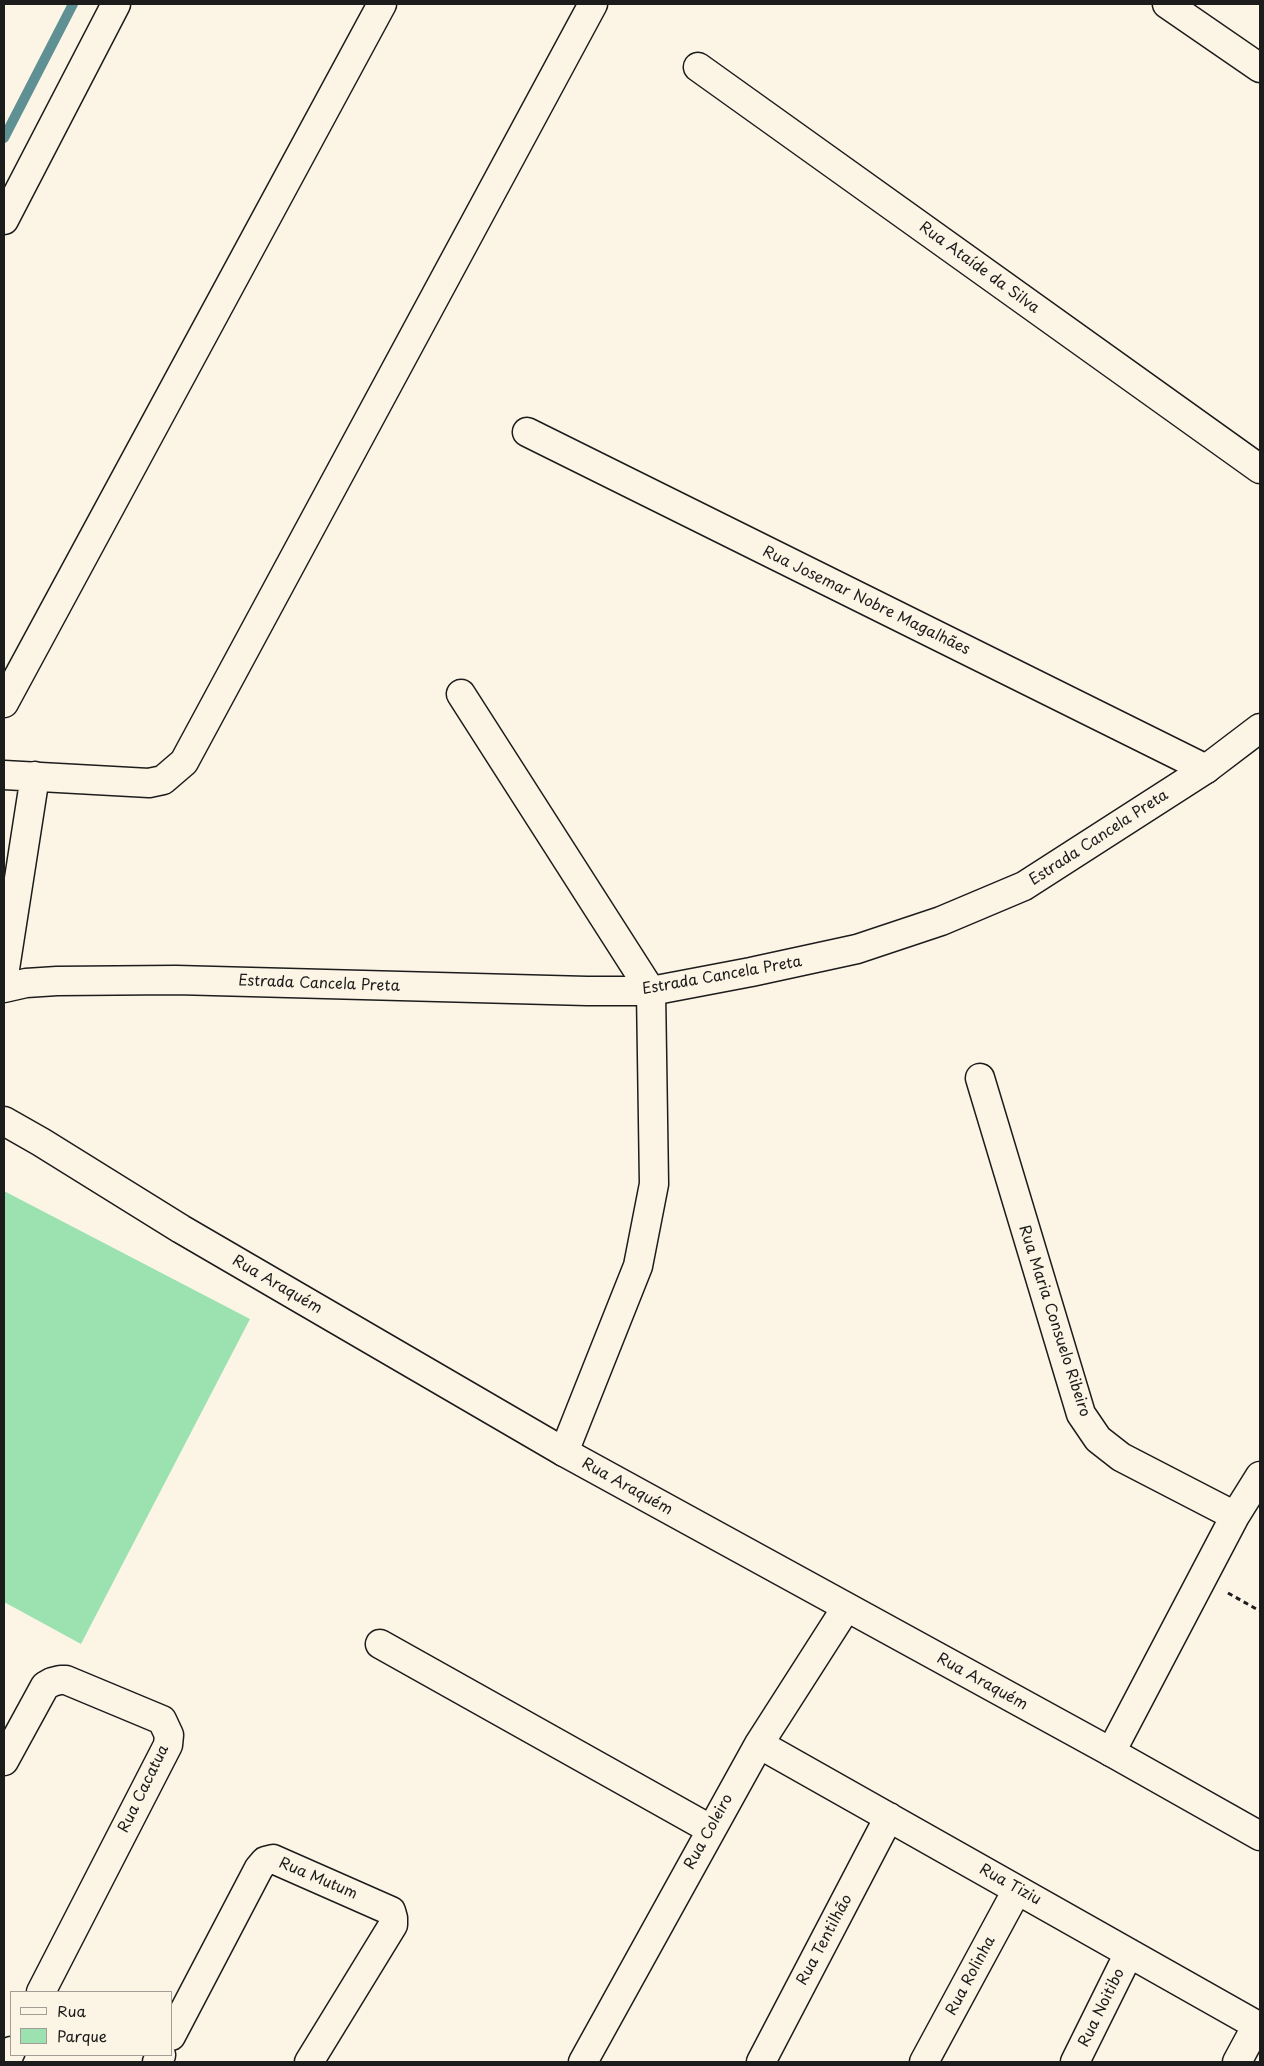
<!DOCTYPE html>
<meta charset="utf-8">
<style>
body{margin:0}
#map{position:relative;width:1264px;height:2066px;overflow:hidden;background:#fcf5e5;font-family:"Playpen Sans",sans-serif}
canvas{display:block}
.frame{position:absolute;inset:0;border:5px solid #1c1c1c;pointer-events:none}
.legend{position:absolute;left:10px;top:1991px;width:162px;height:65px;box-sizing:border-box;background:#fcf5e5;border:1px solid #a29e95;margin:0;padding:6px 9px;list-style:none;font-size:15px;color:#1c1c1c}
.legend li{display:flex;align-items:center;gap:10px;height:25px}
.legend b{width:25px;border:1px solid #a29e95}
</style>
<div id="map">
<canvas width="1264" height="2066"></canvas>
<div class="frame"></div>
<ul class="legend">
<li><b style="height:6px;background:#fcf5e5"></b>Rua</li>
<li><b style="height:14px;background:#9be2b0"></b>Parque</li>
</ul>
</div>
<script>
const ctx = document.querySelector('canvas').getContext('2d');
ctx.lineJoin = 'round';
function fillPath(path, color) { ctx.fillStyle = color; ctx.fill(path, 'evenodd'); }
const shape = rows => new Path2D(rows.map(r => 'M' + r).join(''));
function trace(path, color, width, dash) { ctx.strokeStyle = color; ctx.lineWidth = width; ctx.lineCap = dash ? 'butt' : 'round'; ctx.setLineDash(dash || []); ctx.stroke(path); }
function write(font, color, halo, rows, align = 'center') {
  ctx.font = font + ' "Playpen Sans",sans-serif'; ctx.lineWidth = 4; ctx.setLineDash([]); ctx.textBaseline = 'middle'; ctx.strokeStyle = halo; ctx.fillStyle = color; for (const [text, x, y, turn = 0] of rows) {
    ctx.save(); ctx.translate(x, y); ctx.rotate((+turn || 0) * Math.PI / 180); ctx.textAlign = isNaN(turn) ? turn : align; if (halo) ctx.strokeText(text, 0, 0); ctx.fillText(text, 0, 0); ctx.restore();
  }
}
fillPath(shape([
 [4,1191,250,1319,81,1644,4,1602]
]), '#9be2b0');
trace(shape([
 [4,138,73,4]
]), '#5f9094', 10);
const minor = shape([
 [1167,4,1260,68],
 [698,67,1260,469],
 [4,220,116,4],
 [527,432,1206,769],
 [461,694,651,991,654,1184,638,1266,564,1452],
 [4,703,382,4],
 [4,775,149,783,163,780,184,762,593,4],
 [4,975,35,776],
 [980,1078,1081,1414,1098,1439,1121,1457,1235,1516],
 [380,1644,710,1829],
 [759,1744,1260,2027],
 [1111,1752,1235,1516,1260,1476],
 [4,1761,45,1686,52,1682,60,1680,66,1680,162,1720,169,1735,168,1745,41,1992],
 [171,2036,259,1868,265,1861,273,1859,391,1911,393,1918,393,1925,309,2062],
 [6,2062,11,2051],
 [157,2062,161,2055],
 [583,2062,759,1744,846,1608],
 [761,2062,889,1817],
 [924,2062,1017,1890],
 [1075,2062,1129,1953],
 [1237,2062,1257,2025]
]);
const tertiary = shape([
 [4,988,26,983,57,981,176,980,587,991,651,991,751,972,857,949,941,921,1024,886,1206,769,1260,728],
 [4,1121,41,1142,181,1229,564,1452,1111,1752,1260,1836]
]);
trace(minor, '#1c1c1c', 31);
trace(tertiary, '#1c1c1c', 31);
trace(shape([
 [1228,1593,1260,1611]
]), '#1c1c1c', 3, [5, 4]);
trace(minor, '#fcf5e5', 28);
trace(tertiary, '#fcf5e5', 28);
write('15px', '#1c1c1c', '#fcf5e5', [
 ["Rua Ataíde da Silva",979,268,36],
 ["Rua Josemar Nobre Magalhães",866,601,26],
 ["Estrada Cancela Preta",1099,838,-33],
 ["Estrada Cancela Preta",722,976,-10],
 ["Estrada Cancela Preta",319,984,2],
 ["Rua Araquém",277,1285,30],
 ["Rua Maria Consuelo Ribeiro",1054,1321,72],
 ["Rua Araquém",627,1487,29],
 ["Rua Araquém",982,1682,29],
 ["Rua Cacatua",144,1789,-64],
 ["Rua Coleiro",709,1832,-61],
 ["Rua Mutum",318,1879,23],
 ["Rua Tiziu",1010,1885,29],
 ["Rua Tentilhão",825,1940,-62],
 ["Rua Rolinha",971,1976,-62],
 ["Rua Noitibo",1102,2008,-64]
]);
</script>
